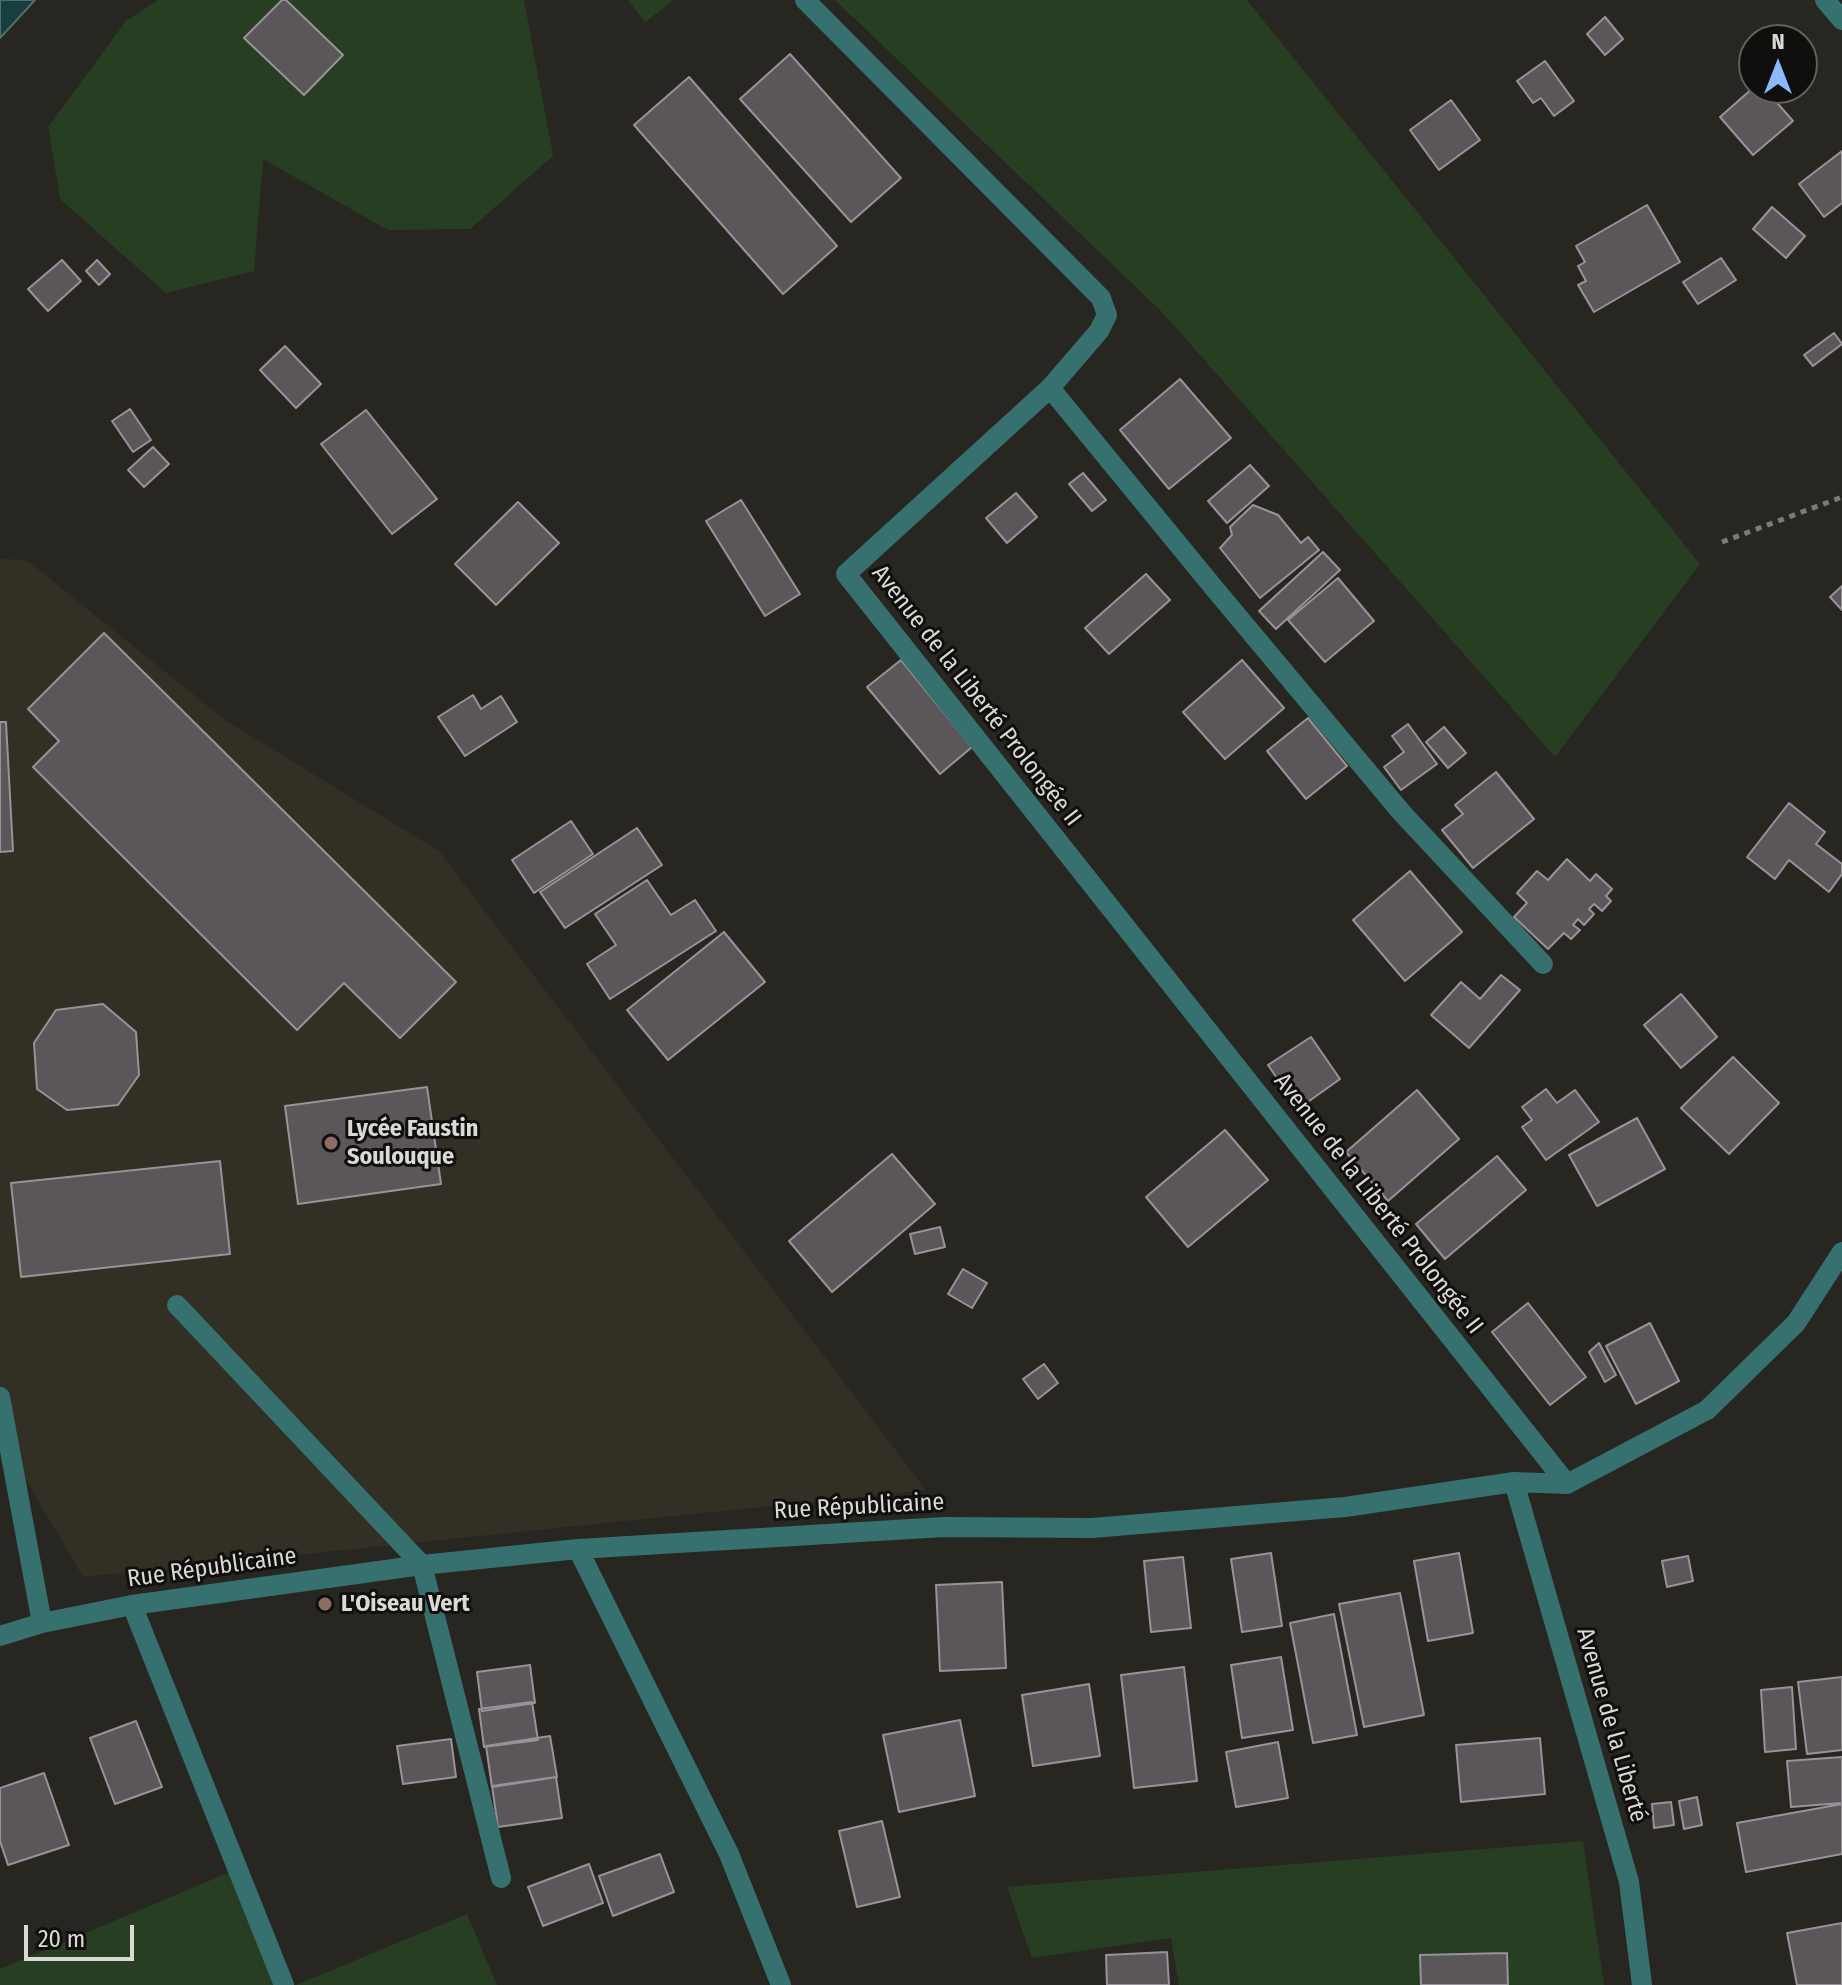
<!DOCTYPE html>
<meta charset="utf-8">
<style>
body{margin:0}
#map{position:relative;width:1842px;height:1985px;overflow:hidden;background:#282621;font-family:"Fira Sans Condensed",sans-serif}
canvas{display:block}
.north{position:absolute;left:1738px;top:24px;width:80px;height:80px;box-sizing:border-box;background:#100f0d;border:2px solid #61605d;border-radius:50%;rotate:0deg;font-size:22px;font-weight:700;line-height:32px;text-align:center;color:#dad9d6}
.north::after{content:'';display:block;margin:auto;width:28px;height:36px;background:#8bbafc;clip-path:polygon(50% 0,100% 100%,50% 72%,0 100%)}
.scale{position:absolute;left:24px;top:1925px;width:110px;height:36px;box-sizing:border-box;border:4px solid #dad9d6;border-top:0;padding-left:10px;font-size:24px;line-height:28px;white-space:nowrap;color:#dad9d6;-webkit-text-stroke:6px #100f0d;paint-order:stroke}
</style>
<div id="map">
<canvas width="1842" height="1985"></canvas>
<div class="north">N</div>
<div class="scale">20 m</div>
</div>
<script>
const ctx = document.querySelector('canvas').getContext('2d');
ctx.lineJoin = 'round';
function fillPath(path, color) { ctx.fillStyle = color; ctx.fill(path, 'evenodd'); }
const shape = rows => new Path2D(rows.map(r => 'M' + r).join(''));
function trace(path, color, width, dash) { ctx.strokeStyle = color; ctx.lineWidth = width; ctx.lineCap = dash ? 'butt' : 'round'; ctx.setLineDash(dash || []); ctx.stroke(path); }
function write(font, color, halo, rows, align = 'center') {
  ctx.font = font + ' "Fira Sans Condensed",sans-serif'; ctx.lineWidth = 6; ctx.setLineDash([]); ctx.textBaseline = 'middle'; ctx.strokeStyle = halo; ctx.fillStyle = color; for (const [text, x, y, turn = 0] of rows) {
    ctx.save(); ctx.translate(x, y); ctx.rotate((+turn || 0) * Math.PI / 180); ctx.textAlign = isNaN(turn) ? turn : align; if (halo) ctx.strokeText(text, 0, 0); ctx.fillText(text, 0, 0); ctx.restore();
  }
}
fillPath(shape([
 [0,558,28,561,225,720,439,851,926,1490,83,1577,0,1436]
]), '#322f24');
fillPath(shape([
 [158,0,524,0,553,156,470,229,388,230,263,159,254,271,166,293,60,199,48,127,126,21],
 [628,0,674,0,645,22],
 [835,0,1247,0,1700,564,1555,757,1162,312],
 [1583,1841,1604,1985,1179,1985,1171,1938,1032,1958,1007,1887],
 [230,1872,293,1985,0,1985,0,1969],
 [467,1914,497,1985,296,1985]
]), '#283e23');
const water = shape([
 [0,0,35,0,0,38,0,0]
]);
fillPath(water, '#173f42');
trace(water, '#526d6e', 2);
const building = shape([
 [282,0,286,0,343,55,304,95,244,38,282,0],
 [1605,17,1623,39,1605,55,1587,34,1605,17],
 [790,54,901,178,851,222,740,99,790,54],
 [1545,61,1574,101,1554,116,1541,98,1533,103,1517,81,1545,61],
 [689,77,837,246,783,294,634,125,689,77],
 [1754,87,1764,88,1793,121,1753,155,1720,117,1754,87],
 [1451,100,1480,140,1439,170,1410,130,1451,100],
 [1842,151,1842,203,1824,217,1799,184,1842,151],
 [1647,205,1680,262,1594,312,1578,285,1586,281,1578,266,1585,262,1576,246,1647,205],
 [1772,207,1805,236,1786,258,1753,229,1772,207],
 [1721,258,1736,280,1698,304,1683,282,1721,258],
 [62,260,81,281,48,311,28,289,62,260],
 [97,260,110,274,99,285,86,271,97,260],
 [1834,333,1842,344,1813,366,1804,355,1834,333],
 [285,346,321,384,296,408,260,370,285,346],
 [1180,379,1231,438,1169,489,1120,430,1180,379],
 [130,409,151,440,133,452,112,421,130,409],
 [366,410,437,499,392,534,321,444,366,410],
 [153,447,169,464,144,487,128,470,153,447],
 [1250,465,1269,486,1227,523,1208,501,1250,465],
 [1083,473,1106,500,1092,511,1069,484,1083,473],
 [1016,493,1037,517,1007,543,986,518,1016,493],
 [741,500,800,594,765,616,706,521,741,500],
 [518,502,559,543,496,605,455,564,518,502],
 [1253,505,1278,515,1301,543,1308,537,1319,550,1260,598,1220,548,1232,535,1230,527,1253,505],
 [1323,552,1340,570,1276,629,1259,611,1323,552],
 [1146,574,1170,600,1109,654,1085,628,1146,574],
 [1338,578,1374,621,1325,662,1288,620,1338,578],
 [1842,586,1842,610,1830,597,1842,586],
 [104,633,456,982,400,1038,344,983,297,1030,33,767,59,741,28,709,104,633],
 [901,660,972,747,940,774,867,687,901,660],
 [1242,660,1284,708,1225,759,1183,712,1242,660],
 [473,695,481,709,501,696,517,722,465,756,438,717,473,695],
 [1308,718,1347,766,1306,799,1267,751,1308,718],
 [0,722,6,722,13,851,0,852,0,722],
 [1408,724,1437,764,1401,790,1384,767,1404,752,1392,736,1408,724],
 [1444,727,1466,753,1448,768,1426,742,1444,727],
 [1496,772,1534,819,1473,868,1442,830,1463,814,1455,805,1496,772],
 [1789,803,1825,832,1816,844,1842,864,1842,874,1829,892,1789,860,1775,879,1747,857,1789,803],
 [571,821,593,854,534,893,512,860,571,821],
 [637,828,662,865,565,928,540,892,637,828],
 [1567,859,1590,881,1596,874,1612,889,1606,896,1611,901,1602,911,1594,904,1589,909,1594,914,1584,925,1578,919,1573,925,1580,930,1571,939,1564,933,1548,949,1514,917,1527,903,1517,893,1537,871,1548,880,1567,859],
 [1410,871,1462,932,1405,981,1353,920,1410,871],
 [647,880,671,915,695,900,716,931,610,999,587,964,616,945,595,914,647,880],
 [724,932,765,982,668,1060,627,1010,724,932],
 [1501,975,1520,990,1469,1048,1431,1015,1461,982,1480,999,1501,975],
 [1681,994,1717,1037,1681,1068,1644,1025,1681,994],
 [103,1004,136,1032,139,1075,118,1105,67,1110,37,1089,34,1043,56,1010,103,1004],
 [1311,1037,1340,1079,1298,1109,1268,1065,1311,1037],
 [1733,1057,1779,1103,1729,1154,1681,1108,1733,1057],
 [427,1087,441,1184,298,1204,285,1106,427,1087],
 [1546,1089,1557,1103,1575,1090,1599,1122,1546,1160,1522,1127,1532,1120,1522,1107,1546,1089],
 [1417,1090,1459,1139,1388,1201,1346,1152,1417,1090],
 [1637,1118,1665,1169,1597,1206,1569,1155,1637,1118],
 [1225,1130,1268,1180,1188,1247,1146,1197,1225,1130],
 [892,1154,935,1204,832,1292,789,1241,892,1154],
 [1497,1156,1526,1190,1445,1259,1416,1224,1497,1156],
 [220,1161,230,1254,21,1277,11,1183,220,1161],
 [940,1227,945,1247,915,1254,910,1234,940,1227],
 [963,1269,987,1283,972,1308,948,1294,963,1269],
 [1528,1303,1586,1377,1550,1405,1492,1332,1528,1303],
 [1650,1323,1679,1381,1636,1404,1606,1346,1650,1323],
 [1599,1343,1616,1375,1605,1382,1589,1352,1599,1343],
 [1044,1364,1058,1383,1038,1399,1023,1379,1044,1364],
 [1271,1553,1282,1626,1242,1632,1231,1559,1271,1553],
 [1459,1553,1473,1633,1428,1641,1414,1561,1459,1553],
 [1688,1556,1693,1581,1667,1587,1662,1561,1688,1556],
 [1183,1557,1191,1628,1151,1632,1144,1561,1183,1557],
 [1002,1582,1006,1668,940,1671,936,1585,1002,1582],
 [1400,1593,1424,1715,1364,1727,1339,1604,1400,1593],
 [1334,1614,1357,1735,1313,1743,1290,1623,1334,1614],
 [1281,1657,1293,1730,1242,1738,1231,1665,1281,1657],
 [530,1665,535,1703,482,1711,477,1672,530,1665],
 [1184,1667,1197,1781,1134,1788,1121,1675,1184,1667],
 [1842,1677,1842,1750,1807,1754,1798,1682,1842,1677],
 [1089,1684,1100,1756,1033,1766,1022,1695,1089,1684],
 [1792,1687,1796,1749,1765,1752,1761,1690,1792,1687],
 [532,1702,538,1740,484,1747,479,1709,532,1702],
 [960,1720,975,1796,899,1812,883,1735,960,1720],
 [136,1721,162,1787,115,1804,90,1738,136,1721],
 [550,1736,557,1777,492,1787,486,1746,550,1736],
 [1540,1738,1545,1794,1461,1802,1456,1745,1540,1738],
 [451,1739,456,1777,403,1784,397,1746,451,1739],
 [1278,1742,1288,1798,1236,1807,1226,1752,1278,1742],
 [1842,1757,1842,1803,1791,1807,1787,1761,1842,1757],
 [44,1773,69,1845,8,1865,0,1841,0,1788,44,1773],
 [556,1777,562,1818,498,1827,492,1786,556,1777],
 [1697,1797,1702,1825,1684,1829,1679,1801,1697,1797],
 [1671,1802,1674,1825,1654,1828,1652,1804,1671,1802],
 [1842,1804,1842,1854,1746,1872,1737,1823,1842,1804],
 [882,1821,900,1897,857,1907,839,1831,882,1821],
 [660,1854,674,1892,613,1916,599,1876,660,1854],
 [589,1864,603,1903,543,1926,528,1887,589,1864],
 [1842,1923,1842,1985,1797,1985,1787,1933,1842,1923],
 [1167,1952,1169,1985,1107,1985,1106,1955,1167,1952],
 [1507,1953,1508,1985,1421,1985,1420,1955,1507,1953]
]);
fillPath(building, '#5a565a');
trace(building, '#989398', 2);
trace(shape([
 [1722,542,1842,497]
]), '#7c7b77', 5, [6, 6]);
trace(shape([
 [805,0,1101,298,1107,315,1099,331,1050,388,846,574,1567,1484],
 [1825,0,1842,20],
 [1050,388,1214,588,1402,813,1543,964],
 [177,1305,422,1565,501,1878],
 [0,1397,42,1623],
 [1514,1482,1629,1882,1642,1985],
 [578,1549,729,1854,781,1985],
 [132,1605,284,1985],
 [0,1636,42,1623,132,1605,422,1565,578,1549,944,1527,1092,1528,1345,1507,1514,1482,1567,1484,1707,1410,1796,1323,1842,1252]
]), '#36706f', 20);
for (const [x, y, r, color] of [
 [331,1143,8,"#8d6e63"],
 [325,1604,8,"#8d6e63"]
]) { const dot = new Path2D(); dot.arc(x, y, r, 0, 2 * Math.PI); ctx.fillStyle = color; ctx.fill(dot); trace(dot, '#100f0d', 3); }
write('24px', '#dad9d6', '#100f0d', [
 ["Avenue de la Liberté Prolongée II",976,696,52],
 ["Avenue de la Liberté Prolongée II",1378,1204,52],
 ["Rue Républicaine",859,1507,-3],
 ["Rue Républicaine",212,1568,-8],
 ["Avenue de la Liberté",1611,1725,74]
]);
write('bold 24px', '#dad9d6', '#100f0d', [
 ["Lycée Faustin",347,1129],
 ["Soulouque",347,1157],
 ["L'Oiseau Vert",341,1604]
], 'left');
</script>
